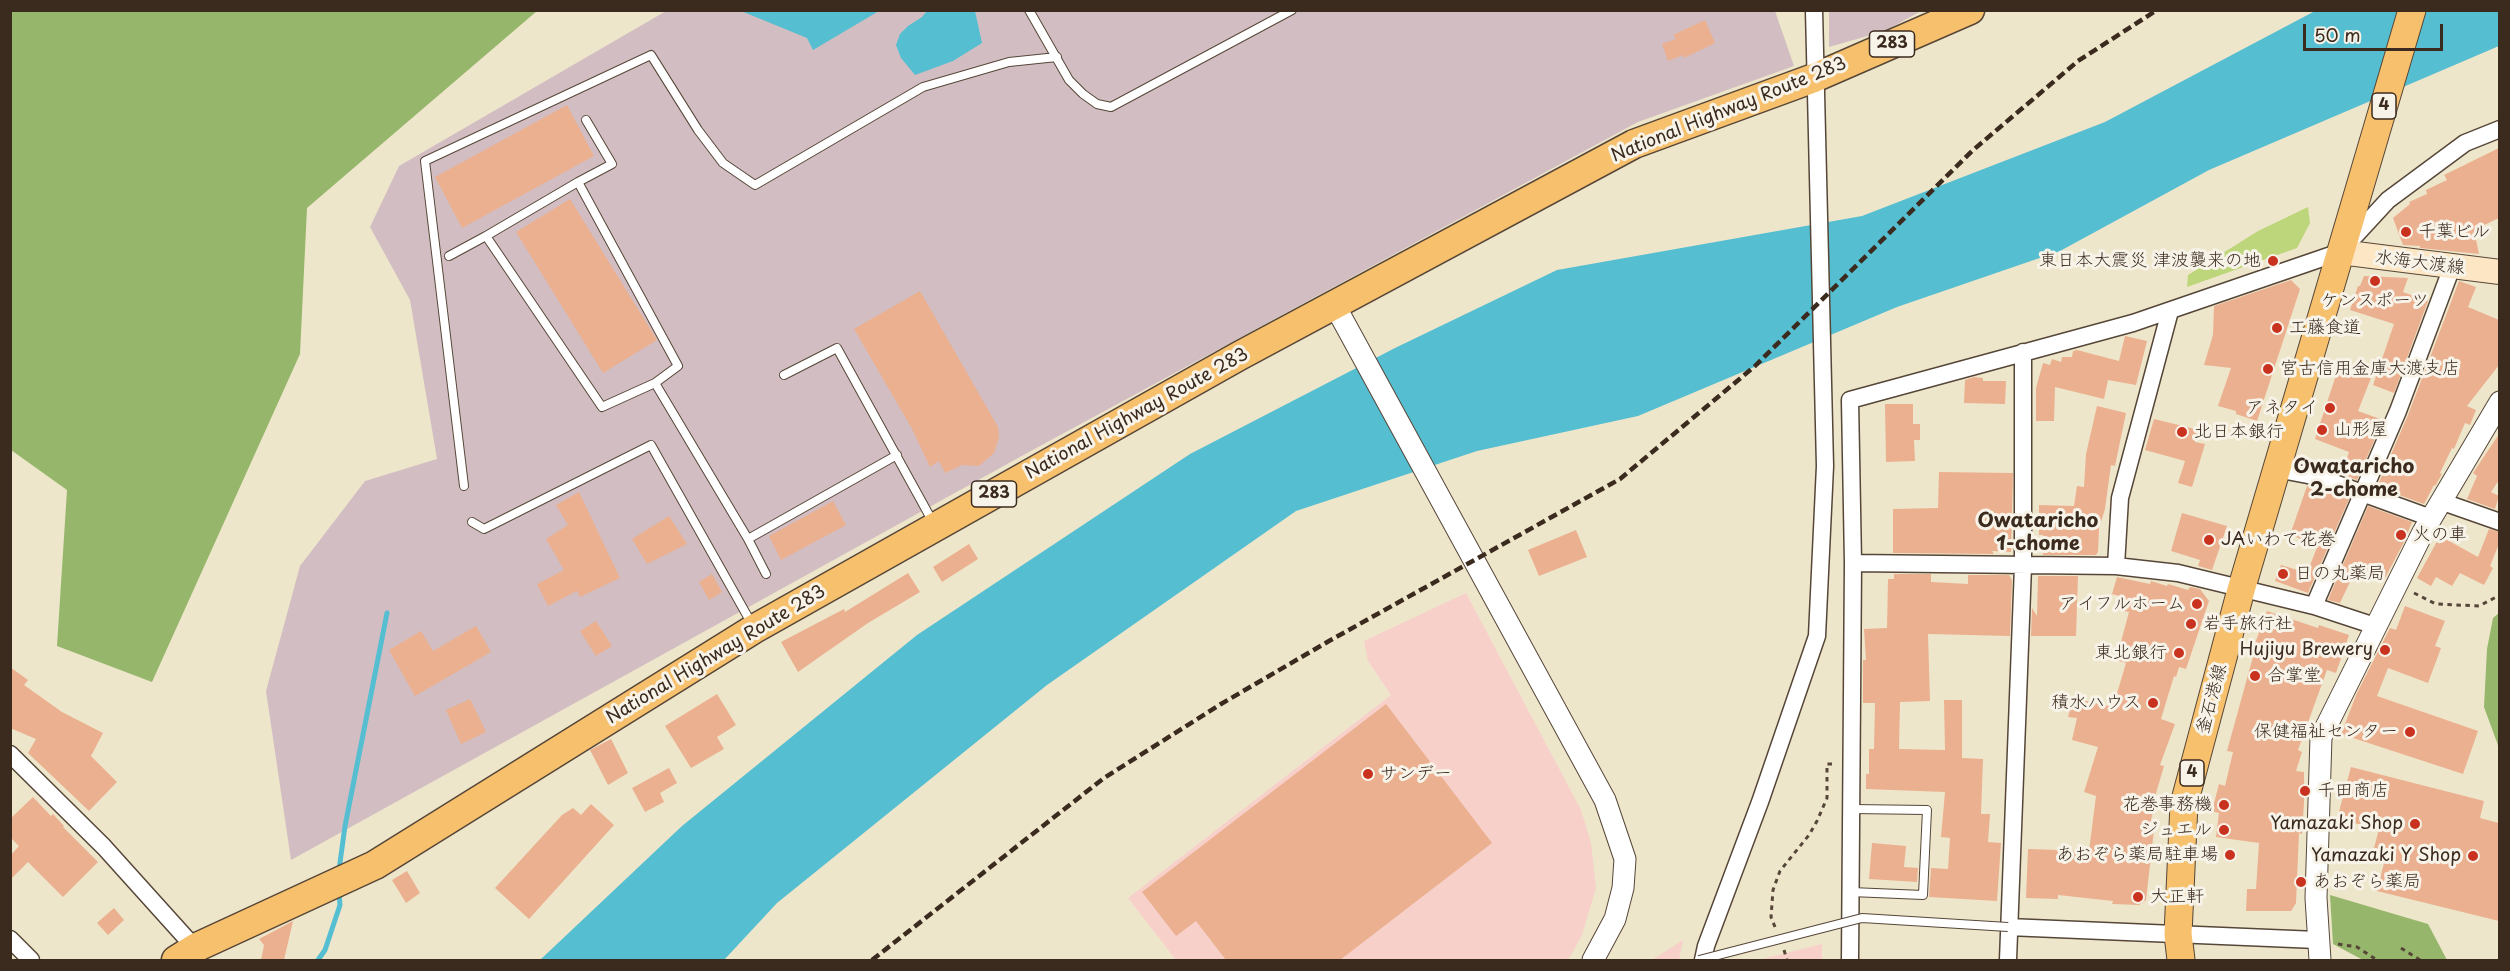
<!DOCTYPE html>
<meta charset="utf-8">
<style>
body{margin:0}
#map{position:relative;width:2510px;height:971px;overflow:hidden;background:#eee6cb;font-family:"Playpen Sans",sans-serif}
canvas{display:block}
.frame{position:absolute;inset:0;border:12px solid #3b2a1e;pointer-events:none}
.scale{position:absolute;left:2303px;top:24px;width:140px;height:27px;box-sizing:border-box;border:3px solid #3b2a1e;border-top:0;padding-left:8px;font-size:18px;line-height:21px;white-space:nowrap;color:#3b2a1e;-webkit-text-stroke:4px #f7f3e8;paint-order:stroke}
</style>
<div id="map">
<canvas width="2510" height="971"></canvas>
<div class="frame"></div>
<div class="scale">50 m</div>
</div>
<script>
const ctx = document.querySelector('canvas').getContext('2d');
ctx.lineJoin = 'round';
function fillPath(path, color) { ctx.fillStyle = color; ctx.fill(path, 'evenodd'); }
const shape = rows => new Path2D(rows.map(r => 'M' + r).join(''));
function trace(path, color, width, dash) { ctx.strokeStyle = color; ctx.lineWidth = width; ctx.lineCap = dash ? 'butt' : 'round'; ctx.setLineDash(dash || []); ctx.stroke(path); }
function write(font, color, halo, rows, align = 'center') {
  ctx.font = font + ' "Playpen Sans","Klee One",sans-serif'; ctx.lineWidth = 6; ctx.setLineDash([]); ctx.textBaseline = 'middle'; ctx.strokeStyle = halo; ctx.fillStyle = color; for (const [text, x, y, turn = 0] of rows) {
    ctx.save(); ctx.translate(x, y); ctx.rotate((+turn || 0) * Math.PI / 180); ctx.textAlign = isNaN(turn) ? turn : align; if (halo) ctx.strokeText(text, 0, 0); ctx.fillText(text, 0, 0); ctx.restore();
  }
}
fillPath(shape([
 [1466,593,1581,810,1591,843,1596,888,1582,935,1572,954,1567,960,1176,960,1128,898,1391,695,1368,661,1364,641],
 [1683,940,1679,960,1651,960,1655,958],
 [1822,944,1822,960,1758,960]
]), '#f7d0ca');
fillPath(shape([
 [666,11,1775,11,1794,66,1638,122,1029,452,291,860,266,691,300,566,365,481,437,459,410,300,370,227,399,166],
 [1829,11,1921,11,1885,31,1829,47]
]), '#d2bec2');
fillPath(shape([
 [2308,207,2310,223,2297,248,2187,287,2188,275,2258,231]
]), '#bdd67b');
fillPath(shape([
 [11,10,537,11,307,208,300,354,152,682,57,646,67,490,11,450],
 [2499,613,2499,748,2484,707,2487,649,2493,618],
 [2330,895,2428,924,2447,960,2363,960,2333,944]
]), '#96b76b');
fillPath(shape([
 [741,11,879,11,813,50,807,38],
 [927,11,975,11,982,43,953,61,915,75,901,58,896,45,900,34,908,26,922,17],
 [2315,11,2499,11,2499,46,2209,170,2060,251,1897,307,1638,416,1477,451,1296,511,1047,685,777,903,724,960,540,960,682,826,917,635,1190,454,1395,348,1557,270,1862,216,2105,122]
]), '#55bed1');
trace(shape([
 [339,870,345,826,387,613],
 [318,960,325,950,340,905,339,892]
]), '#55bed1', 5);
fillPath(shape([
 [1705,20,1715,43,1684,58,1683,55,1668,61,1662,44,1676,39,1673,35],
 [567,105,594,156,462,228,435,177],
 [2499,148,2499,218,2474,230,2479,254,2420,248,2420,246,2403,245,2393,218,2410,204,2409,202,2427,194,2426,190,2447,180,2444,175],
 [570,199,657,340,603,373,516,232],
 [2364,276,2408,278,2403,292,2428,301,2394,393,2373,385,2394,324,2350,310,2358,286,2360,286],
 [2291,280,2300,289,2257,421,2236,414,2236,411,2218,406,2231,368,2204,365,2213,335,2214,306],
 [2459,281,2476,287,2468,307,2499,320,2499,365,2467,406,2476,410,2470,425,2465,423,2454,449,2452,448,2440,473,2442,474,2435,486,2434,485,2424,504,2377,487,2408,415],
 [920,291,998,427,999,437,994,453,979,466,962,465,945,473,939,461,930,467,911,427,854,329],
 [2125,336,2147,341,2136,385,2108,380,2104,399,2055,387,2054,421,2036,421,2036,388,2043,363,2050,365,2052,359,2061,362,2062,357,2072,357,2073,351,2077,350,2119,361],
 [2341,360,2373,373,2358,411,2383,420,2357,480,2342,474,2349,452,2315,439],
 [1974,377,1983,378,1983,381,2006,381,2005,404,1964,403,1965,380],
 [1885,404,1913,404,1913,424,1920,424,1920,440,1914,440,1915,461,1886,462],
 [2097,406,2126,413,2115,466,2111,465,2105,509,2099,528,2098,552,2096,555,2043,555,2043,535,2039,535,2039,505,2074,506,2077,486,2084,487,2086,454],
 [2154,419,2199,430,2195,442,2205,444,2192,487,2178,483,2185,461,2145,450],
 [2499,434,2499,480,2491,492,2499,496,2495,509,2467,499,2477,476,2473,473],
 [1939,472,2013,473,2011,552,1992,551,1994,554,1893,553,1893,509,1938,508],
 [2307,486,2349,499,2308,593,2275,581,2281,565,2307,573,2318,545,2290,535],
 [579,492,620,578,580,597,577,591,548,606,537,584,564,570,546,539,568,525,556,505],
 [833,501,846,525,781,560,769,536],
 [2368,506,2412,522,2404,542,2385,578,2358,565,2340,603,2328,600],
 [2182,513,2227,526,2212,570,2198,566,2200,560,2171,551],
 [669,516,687,544,647,564,632,539],
 [2489,529,2499,532,2499,544,2490,566,2493,568,2484,585,2460,573,2452,586,2436,577,2431,586,2417,578,2440,536,2478,557],
 [1576,530,1587,557,1539,576,1528,550],
 [969,544,978,559,942,582,933,567],
 [908,573,920,592,868,623,798,672,781,642,844,609,845,612],
 [712,574,722,592,709,600,699,582],
 [1894,574,1931,574,1931,582,1968,584,1968,575,2009,575,2012,580,2010,636,1928,634,1930,701,1900,702,1899,749,1945,750,1944,700,1962,700,1962,758,1983,759,1981,814,1990,814,1988,842,2001,843,1997,901,1929,897,1931,868,1948,869,1950,838,1941,837,1945,792,1866,789,1866,774,1869,774,1869,749,1874,749,1875,703,1863,703,1863,660,1866,660,1864,629,1887,628,1888,579,1894,579],
 [2038,576,2078,576,2076,636,2031,636,2032,608,2037,616],
 [2117,577,2150,584,2151,581,2167,586,2168,584,2188,590,2190,587,2200,589,2209,601,2186,669,2179,667,2176,677,2174,676,2161,719,2175,724,2160,765,2164,766,2154,800,2156,800,2151,820,2155,821,2146,900,2139,905,2112,904,2113,901,2058,895,2058,899,2026,898,2028,849,2089,851,2096,796,2084,792,2098,747,2072,740,2077,718,2068,717,2073,698,2113,707,2126,663,2116,660,2129,612,2119,610,2123,597,2112,594],
 [2405,606,2445,621,2435,646,2441,648,2428,683,2388,668,2377,696,2478,731,2463,774,2341,734,2357,693,2390,628,2396,630],
 [2267,611,2318,628,2319,625,2349,635,2336,673,2327,670,2298,750,2302,752,2296,771,2304,772,2304,803,2302,834,2299,833,2296,903,2291,911,2246,911,2247,889,2256,889,2259,843,2216,837,2219,813,2212,811,2219,784,2225,786,2233,752,2227,751,2256,646,2254,646],
 [596,621,612,646,596,656,580,631],
 [476,626,491,652,415,696,389,650,421,631,433,651],
 [10,667,28,680,24,685,62,712,103,733,91,756,117,782,89,811,28,753,36,739,10,728],
 [717,694,736,725,717,737,724,749,691,768,665,726],
 [470,699,486,732,461,744,446,710],
 [1386,704,1492,843,1340,960,1226,960,1196,921,1176,936,1142,892],
 [611,739,628,773,608,785,590,750],
 [2351,767,2484,801,2480,818,2499,823,2499,921,2377,891,2386,855,2373,852,2379,829,2337,819],
 [669,768,677,783,660,793,664,802,645,812,632,788],
 [33,797,51,816,53,814,64,826,63,827,98,862,63,897,28,862,10,880,10,856,19,846,10,837,10,819],
 [591,804,614,825,529,919,495,888,562,815,573,808,581,815],
 [1872,843,1906,846,1904,867,1918,868,1917,882,1869,879],
 [407,871,420,893,406,903,392,880],
 [114,908,124,920,108,935,97,923],
 [293,921,284,960,261,960,264,945,259,939]
]), '#ebb08f');
const service = shape([
 [1029,10,1069,80,1083,94,1097,104,1111,107,1292,10],
 [578,182,612,164,586,120],
 [449,256,486,236],
 [784,375,837,348,934,524],
 [655,383,678,366,578,182,486,236,602,407,655,383,748,539,766,574],
 [464,486,425,161,651,55,698,130,723,163,755,185,923,87,1009,62,1057,57],
 [472,522,484,529,651,445,753,626],
 [748,539,897,455],
 [1851,892,1923,895,1927,810,1852,809]
]);
const minor = shape([
 [2276,469,2318,477,2431,518],
 [2440,501,2500,522],
 [1853,563,2116,566,2178,573,2314,606,2375,626],
 [2116,566,2120,498,2170,311],
 [2314,606,2398,411,2452,267],
 [10,754,104,847,195,948,198,955],
 [2008,927,2317,940],
 [10,939,31,960],
 [1703,960,1706,946,1760,802,1817,636,1825,466,1814,10],
 [1850,960,1853,563,1850,400,2133,323,2340,252,2388,200,2465,143,2500,129],
 [2008,960,2023,566,2023,352]
]);
const tertiary = shape([
 [1334,304,1605,800,1625,859,1623,888,1615,919,1593,960],
 [2320,960,2316,898,2321,737,2423,532,2500,402]
]);
const secondary = shape([
 [2340,252,2500,272]
]);
const primary = shape([
 [2181,960,2178,934,2184,804,2241,590,2412,10]
]);
const trunk = shape([
 [176,960,195,948,375,865,754,629,1239,356,1634,144,1814,78,1970,10]
]);
trace(service, '#564638', 10);
trace(minor, '#564638', 19);
trace(tertiary, '#564638', 23);
trace(secondary, '#564638', 26);
trace(primary, '#564638', 29);
trace(trunk, '#564638', 31);
trace(shape([
 [2414,593,2436,604,2479,606,2500,595],
 [1775,927,1771,917,1773,890,1780,871,1809,835,1817,821,1827,798,1827,764,1836,764],
 [2338,944,2357,947,2377,960],
 [2401,948,2420,960],
 [1784,950,1787,960]
]), '#564638', 3, [4.5, 4.5]);
trace(service, '#fff', 8);
trace(minor, '#fff', 16);
trace(tertiary, '#fff', 21);
trace(secondary, '#fce6c4', 24);
trace(primary, '#f7c06c', 27);
trace(trunk, '#f7c06c', 28);
trace(shape([
 [872,960,1104,778,1221,704,1329,641,1620,479,1755,366,1972,151,2078,61,2157,10]
]), '#3b2a1e', 4.5, [9, 4.5]);
const serviceBridge = shape([
 [1699,960,1862,918,2008,927]
]);
trace(serviceBridge, '#564638', 10, []);
trace(serviceBridge, '#fff', 8);
for (const [x, y, r, color] of [
 [2406,232,6,"#c8321e"],
 [2273,261,6,"#c8321e"],
 [2375,281,6,"#c8321e"],
 [2277,328,6,"#c8321e"],
 [2268,369,6,"#c8321e"],
 [2330,408,6,"#c8321e"],
 [2322,430,6,"#c8321e"],
 [2182,432,6,"#c8321e"],
 [2401,535,6,"#c8321e"],
 [2209,540,6,"#c8321e"],
 [2283,574,6,"#c8321e"],
 [2197,604,6,"#c8321e"],
 [2191,624,6,"#c8321e"],
 [2385,650,6,"#c8321e"],
 [2179,653,6,"#c8321e"],
 [2255,676,6,"#c8321e"],
 [2153,703,6,"#c8321e"],
 [2410,732,6,"#c8321e"],
 [1368,774,6,"#c8321e"],
 [2305,791,6,"#c8321e"],
 [2224,805,6,"#c8321e"],
 [2415,824,6,"#c8321e"],
 [2224,830,6,"#c8321e"],
 [2230,855,6,"#c8321e"],
 [2473,856,6,"#c8321e"],
 [2301,882,6,"#c8321e"],
 [2138,897,6,"#c8321e"]
]) { const dot = new Path2D(); dot.arc(x, y, r, 0, 2 * Math.PI); ctx.fillStyle = color; ctx.fill(dot); trace(dot, '#f7f3e8', 2); }
for (const [x, y, w] of [
 [1892,44,45],
 [2384,106,24],
 [994,494,45],
 [2192,773,24]
]) { const box = new Path2D(); box.roundRect(x - w / 2, y - 13, w, 26, 4.5); ctx.fillStyle = '#f7f3e8'; ctx.fill(box); trace(box, '#3b2a1e', 1.5); }
write('bold 16px', '#3b2a1e', null, [
 ["283",1892,44],
 ["4",2384,106],
 ["283",994,494],
 ["4",2192,773]
]);
write('18px', '#3b2a1e', '#f7f3e8', [
 ["National Highway Route 283",1729,110,-22],
 ["水海大渡線",2420,263,7],
 ["National Highway Route 283",1137,414,-29],
 ["National Highway Route 283",716,655,-31],
 ["釜石港線",2212,699,-75]
]);
write('18px', '#3b2a1e', '#f7f3e8', [
 ["千葉ビル",2418,232],
 ["東日本大震災 津波襲来の地",2261,261,"right"],
 ["ケンスポーツ",2375,301,"center"],
 ["工藤食道",2289,328],
 ["宮古信用金庫大渡支店",2280,369],
 ["アネタイ",2318,408,"right"],
 ["山形屋",2334,430],
 ["北日本銀行",2194,432],
 ["火の車",2413,535],
 ["JAいわて花巻",2221,540],
 ["日の丸薬局",2295,574],
 ["アイフルホーム",2185,604,"right"],
 ["岩手旅行社",2203,624],
 ["Hujiyu Brewery",2373,650,"right"],
 ["東北銀行",2167,653,"right"],
 ["合掌堂",2267,676],
 ["積水ハウス",2141,703,"right"],
 ["保健福祉センター",2398,732,"right"],
 ["サンデー",1380,774],
 ["千田商店",2317,791],
 ["花巻事務機",2212,805,"right"],
 ["Yamazaki Shop",2403,824,"right"],
 ["ジュエル",2212,830,"right"],
 ["あおぞら薬局駐車場",2218,855,"right"],
 ["Yamazaki Y Shop",2461,856,"right"],
 ["あおぞら薬局",2313,882],
 ["大正軒",2150,897]
], 'left');
write('bold 20px', '#3b2a1e', '#f7f3e8', [
 ["Owataricho",2354,467],
 ["2-chome",2354,490],
 ["Owataricho",2038,521],
 ["1-chome",2038,544]
]);
</script>
